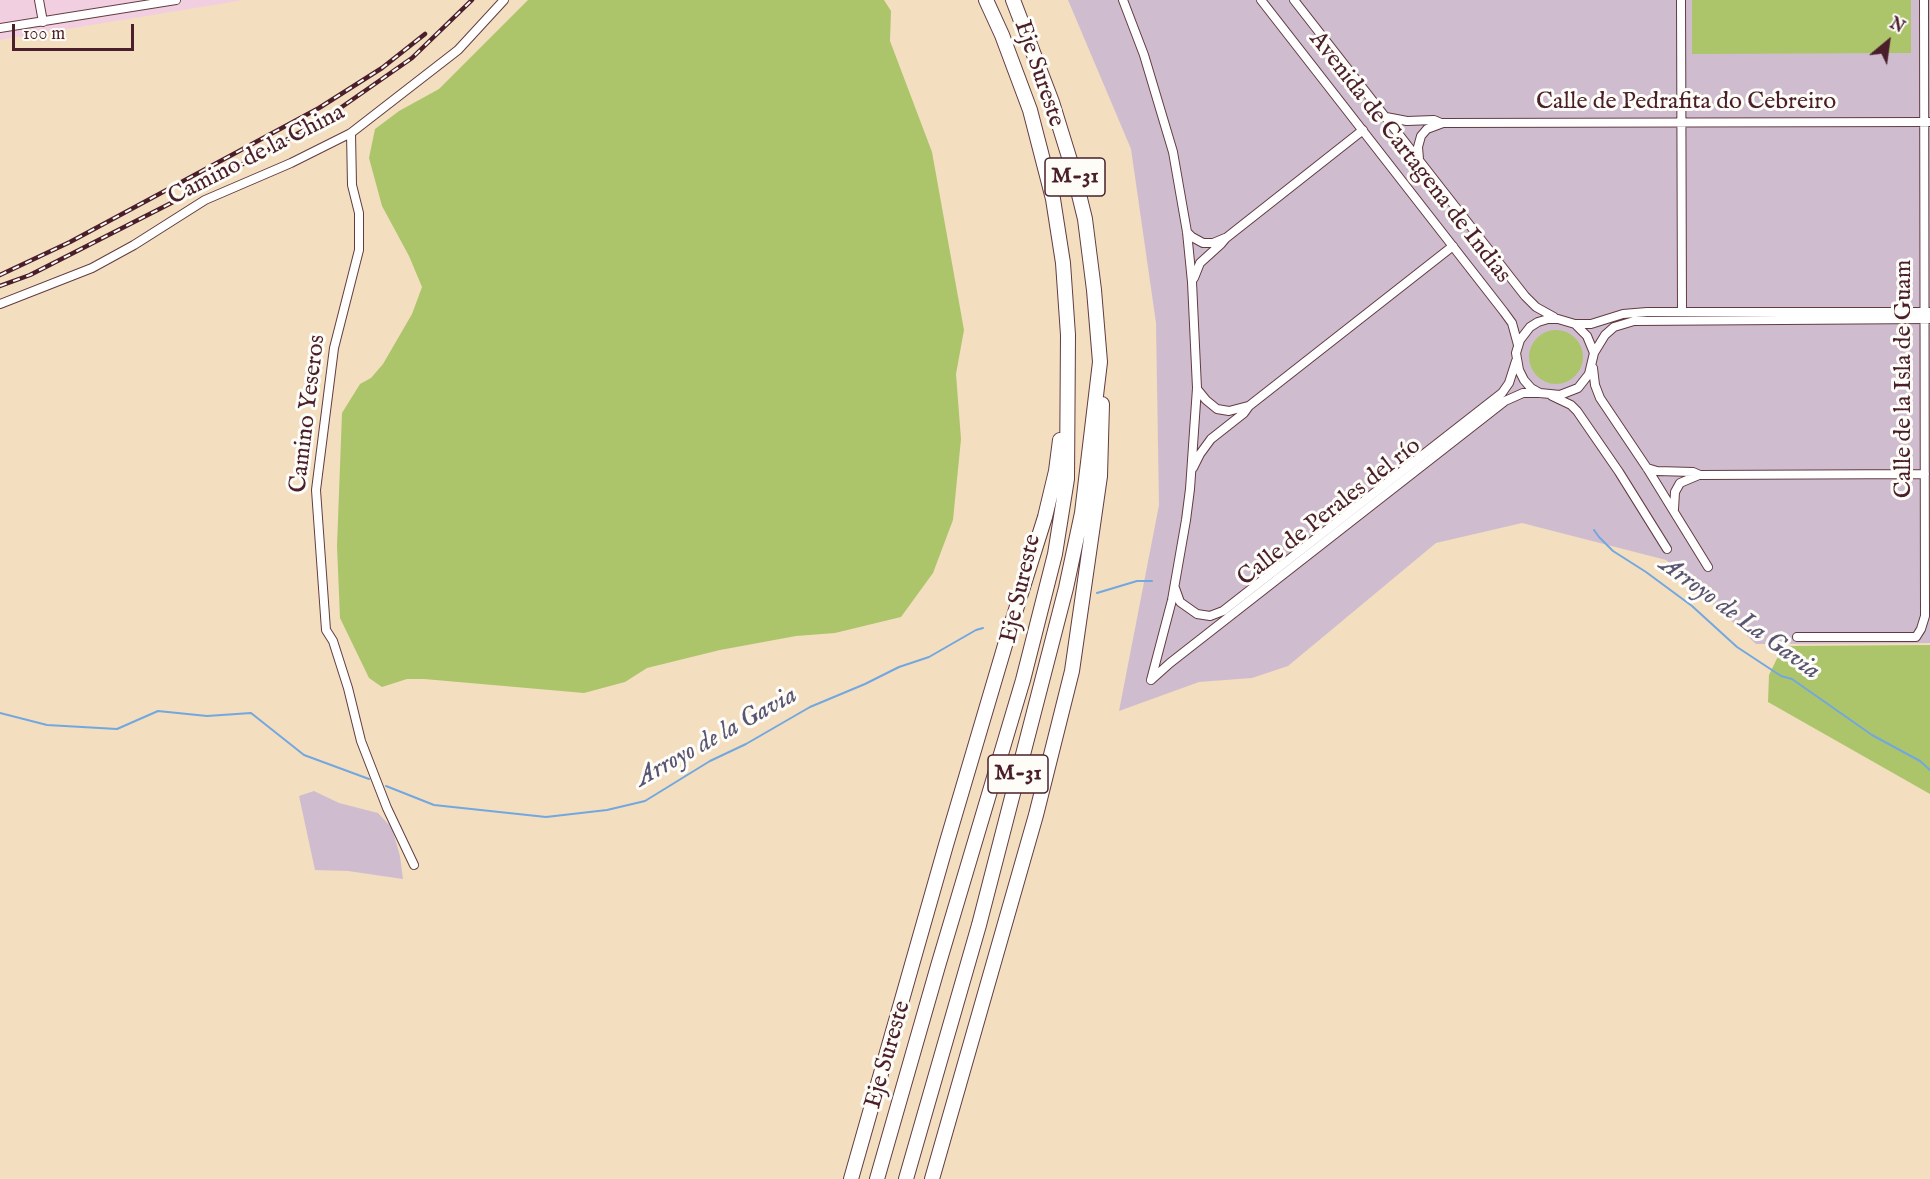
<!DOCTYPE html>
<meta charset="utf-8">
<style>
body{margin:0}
#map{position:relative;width:1930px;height:1179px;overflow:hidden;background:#f3dec0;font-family:"IM FELL English",serif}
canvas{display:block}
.north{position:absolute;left:1858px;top:12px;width:60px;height:60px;-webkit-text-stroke:4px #fdfcf7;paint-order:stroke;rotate:29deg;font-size:16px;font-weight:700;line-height:24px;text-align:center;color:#4a1f2b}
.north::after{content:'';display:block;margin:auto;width:21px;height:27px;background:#4a1f2b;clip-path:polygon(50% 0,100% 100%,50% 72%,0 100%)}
.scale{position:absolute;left:12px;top:24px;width:122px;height:27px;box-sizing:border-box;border:3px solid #4a1f2b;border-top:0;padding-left:8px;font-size:18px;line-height:21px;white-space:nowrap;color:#4a1f2b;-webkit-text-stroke:4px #fdfcf7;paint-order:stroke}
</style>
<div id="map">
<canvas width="1930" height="1179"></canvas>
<div class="north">N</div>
<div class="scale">100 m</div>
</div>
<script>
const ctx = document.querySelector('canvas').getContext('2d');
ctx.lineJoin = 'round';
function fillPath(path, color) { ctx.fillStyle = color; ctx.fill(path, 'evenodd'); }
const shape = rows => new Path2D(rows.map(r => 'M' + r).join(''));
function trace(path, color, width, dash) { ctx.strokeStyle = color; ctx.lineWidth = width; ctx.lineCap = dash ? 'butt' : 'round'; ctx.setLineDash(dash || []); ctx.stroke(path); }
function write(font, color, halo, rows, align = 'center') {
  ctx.font = font + ' "IM FELL English",serif'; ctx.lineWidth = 6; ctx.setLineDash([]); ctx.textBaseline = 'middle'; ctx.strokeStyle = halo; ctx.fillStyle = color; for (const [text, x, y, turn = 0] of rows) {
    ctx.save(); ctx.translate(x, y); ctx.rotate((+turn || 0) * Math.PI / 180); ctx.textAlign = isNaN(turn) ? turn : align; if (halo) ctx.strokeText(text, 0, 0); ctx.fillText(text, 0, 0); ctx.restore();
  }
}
fillPath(shape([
 [0,0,244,0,0,40]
]), '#f2cfe0');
fillPath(shape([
 [1068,0,1930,0,1930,643,1756,644,1666,560,1522,523,1436,543,1288,666,1252,678,1199,682,1119,711,1159,505,1156,323,1131,149],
 [314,791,339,803,378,813,392,828,400,856,403,879,348,871,315,870,299,796]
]), '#cfbdcf');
fillPath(shape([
 [528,0,884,0,891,11,890,41,932,152,964,330,956,374,961,439,953,520,933,573,901,617,835,633,796,636,720,650,647,668,625,682,584,693,424,679,407,679,382,687,369,678,340,618,337,546,342,413,360,384,371,378,383,364,412,314,422,287,409,256,382,206,369,158,375,129,399,111,439,89],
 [1692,0,1911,0,1911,53,1692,54],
 '1529 357a27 27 0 1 1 54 0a27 27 0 1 1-54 0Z',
 [1930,645,1930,794,1768,702,1769,675,1783,646]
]), '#adc56a');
trace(shape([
 [1594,530,1599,537,1613,551,1646,572,1692,606,1737,647,1781,676,1792,679,1872,735,1920,761,1930,770],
 [1097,593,1137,581,1152,581],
 [0,713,47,725,117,729,158,711,207,716,251,713,304,755,369,779],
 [386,786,434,805,546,817,607,810,645,801,710,761,746,744,810,707,865,684,899,667,929,657,976,630,983,628]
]), '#72a7df', 2);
const minor = shape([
 [39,0,43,22],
 [1123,0,1144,55,1173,152,1187,232,1192,282,1197,388,1190,489,1186,520,1172,600,1151,680],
 [1261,0,1504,312,1512,323,1518,345],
 [1294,0,1525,296,1536,307,1554,317],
 [1681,0,1682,312],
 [0,28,176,0],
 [1386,117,1407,121,1434,120,1441,123],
 [351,133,352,185,359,213,359,250,334,348,316,490,326,630,333,641,348,688,361,741,387,808,414,865],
 [1419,159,1418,147,1421,136,1427,129,1443,123,1930,122],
 [1187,232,1192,237,1203,243,1213,243,1225,238],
 [1194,278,1200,263,1221,244,1226,238,1363,130],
 [0,304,92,268,134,245,205,200,291,163,351,133,458,50,504,0],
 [1576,324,1591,324,1623,314,1647,312,1930,312],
 [1594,353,1605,335,1614,327,1634,321,1930,319],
 [1593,368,1595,385,1600,398,1647,468,1708,567],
 [1197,389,1206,400,1217,409,1229,411,1248,406],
 [1552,396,1571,405,1577,411,1619,472,1667,549],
 [1193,468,1200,454,1211,439,1244,413,1249,406,1453,246],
 [1647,468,1657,471,1693,472,1700,475,1925,474],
 [1674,509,1675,492,1680,483,1699,475],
 [1175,588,1180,602,1197,614,1210,616,1223,611,1502,393,1509,383,1516,361],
 [1797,637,1916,637,1921,629,1925,616,1924,0],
 [1151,680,1170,663,1505,401,1523,393,1540,393,1560,395,1578,388,1589,374,1594,353,1587,336,1575,324,1558,319,1548,319,1538,322,1530,327,1520,340,1516,353,1519,370,1524,380,1531,388,1540,393]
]);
const motorway = shape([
 [851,1179,946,845,1008,635,1045,517,1056,471,1060,440],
 [877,1179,938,966,1023,680,1055,554,1067,479,1068,335,1063,263,1053,199,1030,110,1002,35,986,0],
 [906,1179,979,925,1066,588,1082,513,1100,362,1094,290,1085,219,1073,170,1052,102,1013,0],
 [932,1179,1036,815,1072,671,1100,476,1102,404]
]);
trace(minor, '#633c41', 10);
trace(motorway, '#633c41', 16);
trace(minor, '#fff', 8);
trace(motorway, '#fff', 14);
const rail = shape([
 [0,275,70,242,319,108,382,68,425,34],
 [0,286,30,275,181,198,326,118,412,58,472,0]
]);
trace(rail, '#4a1f2b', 4.5);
trace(rail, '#fdfcf7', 2, [7]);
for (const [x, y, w] of [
 [1075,177,60],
 [1018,774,60]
]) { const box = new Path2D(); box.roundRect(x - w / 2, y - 19, w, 38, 4.5); ctx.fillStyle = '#fdfcf7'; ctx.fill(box); trace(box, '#4a1f2b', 1.5); }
write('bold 22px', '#4a1f2b', null, [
 ["M-31",1075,177],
 ["M-31",1018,774]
]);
write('24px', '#4a1f2b', '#fdfcf7', [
 ["Eje Sureste",1038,74,71],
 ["Calle de Pedrafita do Cebreiro",1686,103],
 ["Camino de la China",257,156,-27],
 ["Avenida de Cartagena de Indias",1409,158,52],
 ["Calle de la Isla de Guam",1905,379,-90],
 ["Camino Yeseros",309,414,-83],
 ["Calle de Perales del río",1330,513,-38],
 ["Eje Sureste",1022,589,-77],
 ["Eje Sureste",889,1055,-74]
]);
write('italic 26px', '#5a5573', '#fdfcf7', [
 ["Arroyo de La Gavia",1739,619,36],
 ["Arroyo de la Gavia",717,738,-29]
]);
</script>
